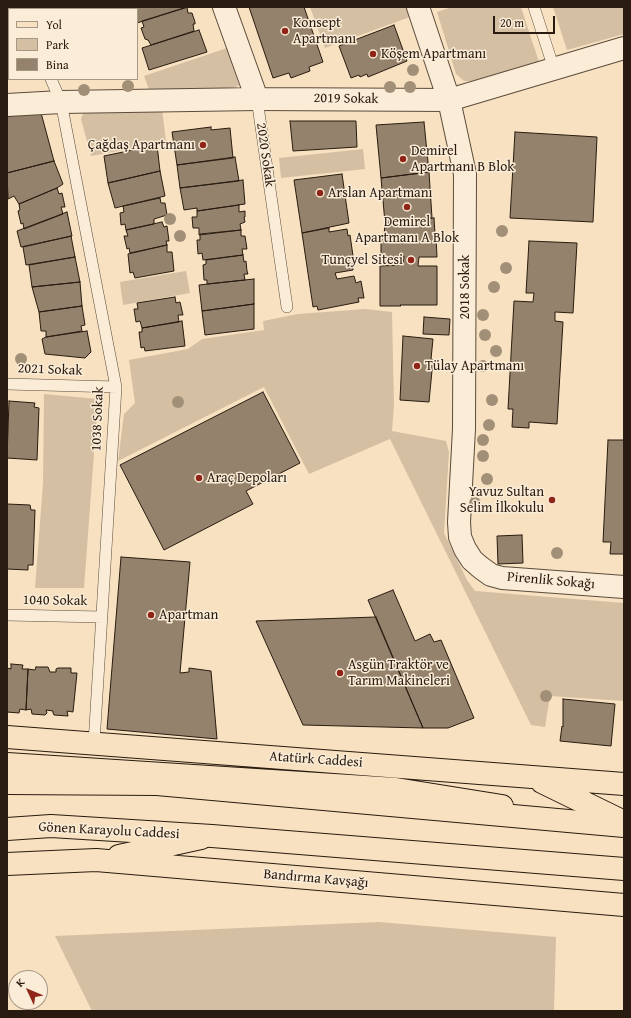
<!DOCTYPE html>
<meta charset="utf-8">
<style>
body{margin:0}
#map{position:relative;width:631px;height:1018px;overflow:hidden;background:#f7e1c1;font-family:"Gentium Book Plus",serif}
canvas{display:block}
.frame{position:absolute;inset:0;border:8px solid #291b0f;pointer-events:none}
.legend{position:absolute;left:8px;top:8px;width:130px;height:72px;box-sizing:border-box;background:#faecd7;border:1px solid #a69887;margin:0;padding:5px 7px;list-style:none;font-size:12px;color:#291b0f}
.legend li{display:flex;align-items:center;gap:8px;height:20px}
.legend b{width:20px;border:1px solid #a69887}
.north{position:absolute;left:8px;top:970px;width:40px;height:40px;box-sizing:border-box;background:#faecd7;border:1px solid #a69887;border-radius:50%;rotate:314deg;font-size:11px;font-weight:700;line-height:16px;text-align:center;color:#291b0f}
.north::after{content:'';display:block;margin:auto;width:14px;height:18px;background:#8f2418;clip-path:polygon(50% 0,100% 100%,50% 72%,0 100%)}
.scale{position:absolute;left:493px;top:16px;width:62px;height:18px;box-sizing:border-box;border:2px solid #291b0f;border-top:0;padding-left:5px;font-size:12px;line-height:14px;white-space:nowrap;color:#291b0f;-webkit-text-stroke:3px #faecd7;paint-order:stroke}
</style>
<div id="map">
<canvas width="631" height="1018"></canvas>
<div class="frame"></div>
<ul class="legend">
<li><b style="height:5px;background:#f7e1c1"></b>Yol</li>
<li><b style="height:11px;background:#d4bfa3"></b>Park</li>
<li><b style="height:11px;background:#94826c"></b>Bina</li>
</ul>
<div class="north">K</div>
<div class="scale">20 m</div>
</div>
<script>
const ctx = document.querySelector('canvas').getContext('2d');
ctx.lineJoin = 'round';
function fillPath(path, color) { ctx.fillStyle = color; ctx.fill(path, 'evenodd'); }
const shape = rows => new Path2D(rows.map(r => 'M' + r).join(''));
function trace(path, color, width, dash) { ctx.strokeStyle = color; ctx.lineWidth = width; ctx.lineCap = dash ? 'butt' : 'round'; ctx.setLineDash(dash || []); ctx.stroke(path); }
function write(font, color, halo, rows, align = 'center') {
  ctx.font = font + ' "Gentium Book Plus",serif'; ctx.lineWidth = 3; ctx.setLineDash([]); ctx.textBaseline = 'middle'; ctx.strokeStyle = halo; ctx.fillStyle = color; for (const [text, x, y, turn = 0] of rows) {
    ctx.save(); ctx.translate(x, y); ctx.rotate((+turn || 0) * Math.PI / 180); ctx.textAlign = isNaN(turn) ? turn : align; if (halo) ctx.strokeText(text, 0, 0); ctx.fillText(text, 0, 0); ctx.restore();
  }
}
fillPath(shape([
 [310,7,406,7,410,17,325,48],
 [452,7,521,7,539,62,471,81,464,81,456,74,437,12],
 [553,7,624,7,624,34,567,50],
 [227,48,239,85,230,91,150,92,144,76],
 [162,109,166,142,91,156,81,119,84,112],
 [363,149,365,169,281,178,279,158],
 [186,271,190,293,123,305,120,282],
 [365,309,392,312,394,405,392,431,446,441,449,452,444,533,467,580,475,591,624,603,624,701,550,696,545,727,531,725,390,439,309,474,264,387,118,461,124,414,135,403,129,360,188,349,202,339,264,330,263,321,298,314],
 [44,394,98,399,84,588,35,588,43,483],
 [379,922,556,937,554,1011,92,1011,55,936]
]), '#d4bfa3');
const building = shape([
 [84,7,96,7,96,9,79,9,84,7],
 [127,7,188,7,137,23,137,9,128,9,127,7],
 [187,7,188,13,192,13,195,22,195,24,193,24,194,31,151,45,148,40,145,39,141,28,144,27,142,21,187,7],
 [249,7,304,7,323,62,309,67,310,71,291,78,289,73,273,78,249,7],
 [394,25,407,61,368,77,367,74,360,77,359,75,351,78,339,46,394,25],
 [199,30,207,52,149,70,142,48,199,30],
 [7,44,9,46,9,74,7,75,7,44],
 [40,109,54,161,7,173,7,117,40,109],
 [290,121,356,121,357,147,293,151,290,121],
 [424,122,429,172,381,178,376,125,424,122],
 [211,127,211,130,230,128,233,158,177,165,172,132,211,127],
 [515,132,597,137,593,222,510,218,515,132],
 [157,145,160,171,108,183,104,156,157,145],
 [235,157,239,181,180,188,177,165,235,157],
 [54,161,63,184,57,188,19,204,14,196,8,199,7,173,54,161],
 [160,171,165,196,115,208,108,183,160,171],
 [429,172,432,218,385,223,381,178,429,172],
 [342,174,349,223,302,233,294,180,342,174],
 [243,180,245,204,197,211,197,208,184,210,180,188,243,180],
 [57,188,59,194,62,193,65,207,61,207,63,214,24,229,23,223,21,224,18,211,20,210,19,204,57,188],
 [160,198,161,203,165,203,167,215,154,219,154,224,126,230,125,224,121,225,120,213,124,212,123,206,160,198],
 [239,205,239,212,245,211,245,217,244,217,245,222,240,224,241,230,199,235,199,228,193,228,192,217,197,217,197,211,239,205],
 [67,212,72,236,21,247,17,231,67,212],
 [434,218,435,234,433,237,436,237,437,257,419,257,418,266,437,266,437,305,400,305,401,306,380,306,380,266,403,265,404,256,381,257,381,236,384,237,385,223,434,218],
 [162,222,164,227,167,226,169,241,166,241,167,245,130,253,129,248,127,249,124,236,128,236,126,230,162,222],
 [329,228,329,232,347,229,348,236,350,235,354,263,352,263,353,270,335,273,337,279,354,276,356,283,361,281,364,298,358,298,359,302,318,310,317,306,313,307,302,233,329,228],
 [241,230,241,236,245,236,247,249,242,249,243,255,203,260,202,253,198,254,197,240,200,240,200,234,241,230],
 [71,236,75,257,26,265,23,247,71,236],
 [529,241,577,243,573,313,555,312,555,321,563,322,557,424,529,422,529,428,512,427,513,409,508,409,514,301,533,302,534,293,526,293,529,241],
 [167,245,167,252,172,252,174,271,135,278,133,272,130,273,128,254,167,245],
 [243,255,244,262,246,261,247,271,248,274,244,274,245,280,207,284,207,280,204,280,203,265,206,264,206,260,243,255],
 [75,257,80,282,32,287,29,265,75,257],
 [254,279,254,304,202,311,199,285,254,279],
 [80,282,82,306,39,312,32,287,80,282],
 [175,297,176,303,180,302,183,315,178,315,179,322,142,328,140,321,136,322,134,309,138,309,137,303,175,297],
 [254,304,254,329,205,335,202,311,254,304],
 [82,306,85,325,81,326,82,331,46,337,46,331,41,331,39,312,82,306],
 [424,317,450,319,449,335,423,334,424,317],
 [182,321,185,346,145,351,144,347,141,348,139,332,142,332,142,328,182,321],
 [87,331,91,352,85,358,45,354,42,339,46,337,87,331],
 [403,336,433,339,431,359,433,360,429,402,400,400,403,336],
 [263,392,300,463,246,491,253,504,164,550,120,465,263,392],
 [9,401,35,403,34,407,39,408,37,460,7,458,9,401],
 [608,440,624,440,624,554,610,554,611,542,603,542,608,440],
 [7,504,30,505,31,510,35,510,33,565,28,565,28,570,7,569,7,504],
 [522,535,523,563,498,564,497,536,522,535],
 [121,557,190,562,180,673,189,672,189,668,211,671,217,739,107,729,121,557],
 [393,590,415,641,430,634,434,642,441,640,474,718,448,728,423,728,368,600,393,590],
 [376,617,423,728,303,725,256,621,376,617],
 [11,664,23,665,22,669,28,669,26,710,20,709,19,713,7,712,7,668,11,669,11,664],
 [36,667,48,667,50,672,56,672,56,669,58,668,71,668,71,673,77,673,73,712,67,711,68,716,54,715,53,713,53,711,46,710,47,713,45,715,32,714,31,709,26,710,28,669,35,670,36,667],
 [563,699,615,704,611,746,560,741,562,726,563,727,563,699]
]);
fillPath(building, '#94826c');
trace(building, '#291b0f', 1);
const service = shape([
 [19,7,20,9],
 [534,7,554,69],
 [51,79,61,102,116,387,94,743],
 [257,99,287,307],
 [7,384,116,387],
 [7,615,102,617]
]);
const minor = shape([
 [224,7,257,99],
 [418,7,449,100,465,174,464,429,459,522,460,537,465,549,472,560,480,567,491,575,502,578,624,587],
 [7,105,61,102,257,99,449,100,624,48]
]);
const primary = shape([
 [7,737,624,784],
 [7,764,396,789,502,806],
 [542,782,624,822],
 [119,856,201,838],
 [7,864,96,860,624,905]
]);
const trunk = shape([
 [7,783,157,784,624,826],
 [7,829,51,826,212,836,624,869]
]);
trace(service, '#5c4c3c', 12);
trace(minor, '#5c4c3c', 24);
trace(primary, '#291b0f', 24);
trace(trunk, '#291b0f', 24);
trace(service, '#faecd7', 11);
trace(minor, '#faecd7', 22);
trace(primary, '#f7e1c1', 22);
trace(trunk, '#f7e1c1', 22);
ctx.fillStyle = '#a28f77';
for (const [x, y] of [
 [413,70],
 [128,86],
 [390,87],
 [410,87],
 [84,90],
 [170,219],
 [502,231],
 [180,236],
 [506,268],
 [494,287],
 [483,315],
 [485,335],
 [496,351],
 [21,359],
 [483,366],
 [492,400],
 [178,402],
 [489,425],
 [483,440],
 [483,456],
 [487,479],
 [475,503],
 [557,553],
 [546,696]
]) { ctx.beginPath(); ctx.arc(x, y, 6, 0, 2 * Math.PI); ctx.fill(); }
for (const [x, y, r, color] of [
 [285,31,4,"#8f2418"],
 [373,54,4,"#8f2418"],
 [203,145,4,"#8f2418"],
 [403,159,4,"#8f2418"],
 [320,193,4,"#8f2418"],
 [407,207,4,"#8f2418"],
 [411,260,4,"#8f2418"],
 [417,366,4,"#8f2418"],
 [199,478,4,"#8f2418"],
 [552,500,4,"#8f2418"],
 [151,615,4,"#8f2418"],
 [340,673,4,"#8f2418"]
]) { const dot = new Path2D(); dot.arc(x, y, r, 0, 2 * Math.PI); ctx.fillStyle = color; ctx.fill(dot); trace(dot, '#faecd7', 1.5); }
write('14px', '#291b0f', '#faecd7', [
 ["Konsept",293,23],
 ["Apartmanı",293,39],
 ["Köşem Apartmanı",381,54],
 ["Çağdaş Apartmanı",195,145,"right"],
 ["Demirel",411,151],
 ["Apartmanı B Blok",411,167],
 ["Arslan Apartmanı",328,193],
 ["Demirel",407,222,"center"],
 ["Apartmanı A Blok",407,238,"center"],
 ["Tunçyel Sitesi",403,260,"right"],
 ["Tülay Apartmanı",425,366],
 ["Araç Depoları",207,478],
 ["Yavuz Sultan",544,492,"right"],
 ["Selim İlkokulu",544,508,"right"],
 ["Apartman",159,615],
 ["Asgün Traktör ve",348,665],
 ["Tarım Makineleri",348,681]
], 'left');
write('14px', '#291b0f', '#faecd7', [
 ["2019 Sokak",346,99,1],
 ["2020 Sokak",265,155,82],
 ["2018 Sokak",465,287,-90],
 ["2021 Sokak",50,370,2],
 ["1038 Sokak",98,419,-88],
 ["Pirenlik Sokağı",551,581,5],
 ["1040 Sokak",55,601,1],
 ["Atatürk Caddesi",316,760,4],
 ["Gönen Karayolu Caddesi",109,831,3],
 ["Bandırma Kavşağı",316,879,5]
]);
</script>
